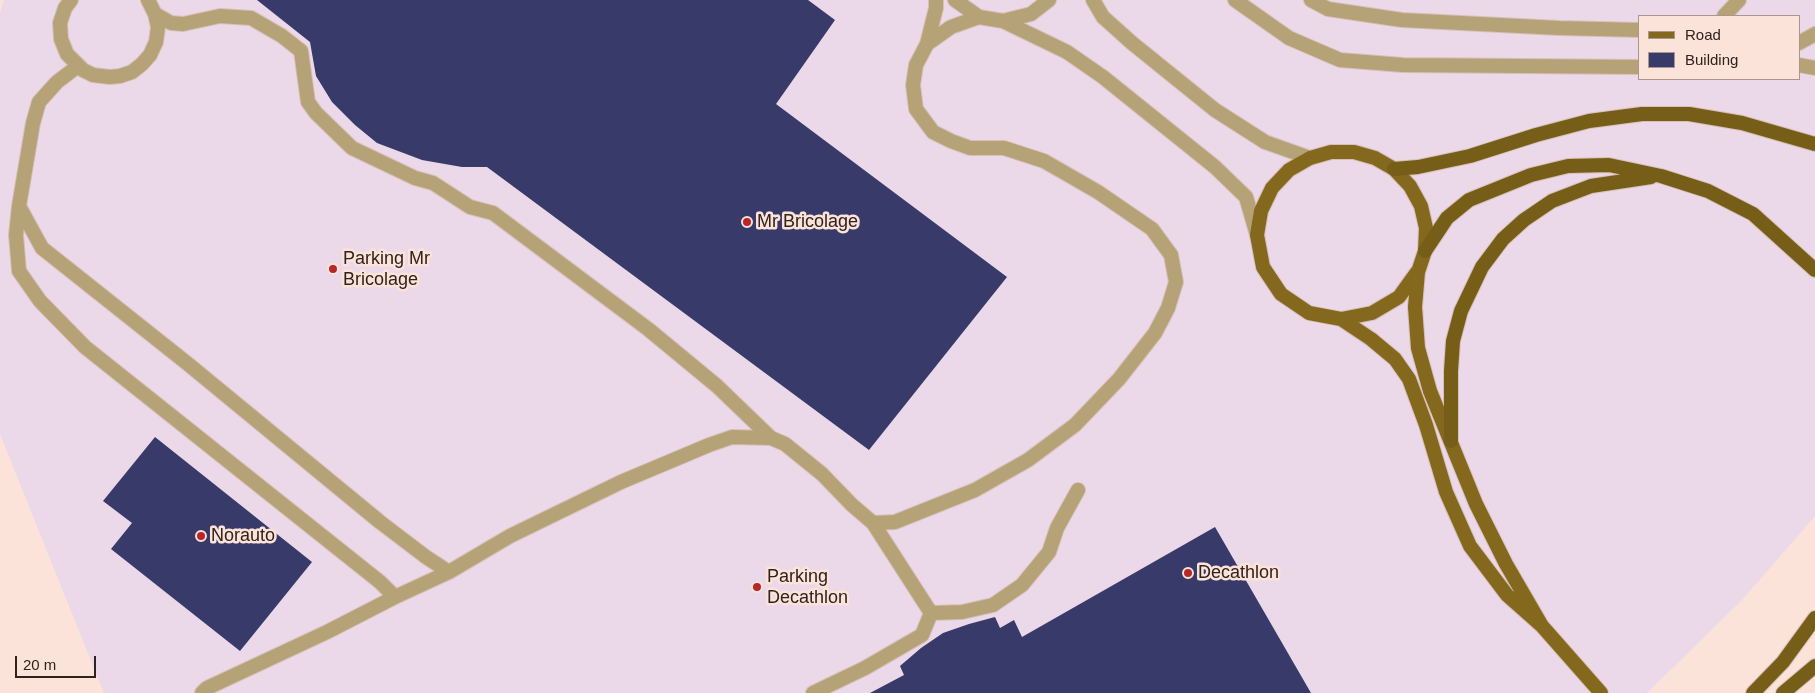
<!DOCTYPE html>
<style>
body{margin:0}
#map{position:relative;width:1815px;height:693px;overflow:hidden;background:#fbe3da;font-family:Helvetica,sans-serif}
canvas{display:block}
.legend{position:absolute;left:1638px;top:15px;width:162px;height:65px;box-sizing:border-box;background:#fbe3da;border:1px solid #aa968e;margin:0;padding:6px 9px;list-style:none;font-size:15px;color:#31221d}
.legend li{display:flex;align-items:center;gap:10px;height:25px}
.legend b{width:25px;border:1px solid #aa968e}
.scale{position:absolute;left:15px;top:656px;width:81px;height:22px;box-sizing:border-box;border:2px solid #31221d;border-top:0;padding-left:6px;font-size:15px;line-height:18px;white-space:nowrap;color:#31221d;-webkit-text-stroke:4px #fbe3da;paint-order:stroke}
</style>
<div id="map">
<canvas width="1815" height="693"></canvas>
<ul class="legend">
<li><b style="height:6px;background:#83681d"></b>Road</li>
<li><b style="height:14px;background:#383a6a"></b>Building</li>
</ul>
<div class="scale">20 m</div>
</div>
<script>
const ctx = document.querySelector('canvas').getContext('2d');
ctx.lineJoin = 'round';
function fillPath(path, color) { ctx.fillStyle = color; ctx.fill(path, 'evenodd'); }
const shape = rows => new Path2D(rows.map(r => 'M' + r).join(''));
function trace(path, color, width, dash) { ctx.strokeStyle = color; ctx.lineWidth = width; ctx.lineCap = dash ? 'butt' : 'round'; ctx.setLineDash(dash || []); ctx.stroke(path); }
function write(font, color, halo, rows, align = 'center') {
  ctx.font = font + ' Helvetica,sans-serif'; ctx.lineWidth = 5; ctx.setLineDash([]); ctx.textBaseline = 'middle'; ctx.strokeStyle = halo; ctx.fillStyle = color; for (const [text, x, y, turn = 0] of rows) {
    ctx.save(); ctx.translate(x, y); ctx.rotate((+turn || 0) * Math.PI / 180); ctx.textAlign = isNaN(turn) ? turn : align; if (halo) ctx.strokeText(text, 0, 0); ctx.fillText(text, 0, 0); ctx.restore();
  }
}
fillPath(shape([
 [4,0,1815,0,1815,516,1742,600,1647,693,104,693,0,434,0,13],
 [1639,16,1799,16,1799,79,1639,79]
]), '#ebd8e8');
fillPath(shape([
 [257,0,808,0,835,20,776,104,1007,277,869,450,487,167,462,167,422,160,377,143,355,125,332,102,316,76,310,42],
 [155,437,312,562,240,651,111,549,132,523,103,501],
 [1215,527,1311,693,870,693,904,675,900,666,921,648,943,633,969,624,995,617,1000,628,1014,620,1022,637]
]), '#383a6a');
const service = shape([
 [71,0,65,8,60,23,61,39,67,54,83,70,93,75,110,77,120,76,132,72,142,64,150,55,156,42,158,27,155,14,148,0],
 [1311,0,1328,9,1402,20,1559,28,1639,30],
 [155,14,171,23,183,24,220,16,251,18,282,36,301,51,308,102,316,113,352,148,415,178,433,183,470,207,493,213,648,329,717,386,771,438],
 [1724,16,1739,0],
 [927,44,951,27,979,17],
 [78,66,57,82,39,102,33,123,19,206,42,248,188,364,380,522,426,557,449,572],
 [19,206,16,235,19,271,40,301,85,347,380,582,395,597],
 [873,523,931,613,962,612,993,605,1022,585,1049,552,1057,528,1078,490],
 [202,693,207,688,327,632,395,597,449,572,510,536,621,482,709,445,732,437,771,438,785,444,822,474,852,505,873,523,895,522,975,490,1028,460,1075,425,1119,379,1155,333,1168,308,1176,282,1171,255,1152,229,1098,192,1044,161,1004,148,970,148,951,141,933,132,916,109,913,85,916,65,927,44,936,8,936,0],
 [813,693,865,668,922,635,931,613]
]);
const minor = shape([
 [955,0,979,17,1003,21,1067,52,1103,77,1215,167,1246,197,1257,235],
 [1093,0,1103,17,1132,43,1215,110,1265,142,1310,158],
 [1235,0,1289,38,1340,60,1403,65,1639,67],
 [1003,21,1031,14,1049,0],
 [1799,43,1815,34],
 [1799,65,1815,68]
]);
const primary = shape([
 [1341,319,1372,313,1399,297,1417,272],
 [1542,626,1506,564,1476,504,1430,391,1418,348,1415,307,1418,272,1425,251,1426,228,1421,206,1410,186,1394,169,1375,158,1354,152,1331,152,1310,158,1289,170,1272,188,1261,211,1257,235,1263,267,1281,294,1309,313,1341,319,1371,339,1395,359,1409,379,1426,425,1446,492,1470,546,1507,595,1542,626,1601,693]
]);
const trunk = shape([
 [1394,169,1418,167,1470,156,1536,135,1589,121,1642,114,1689,114,1742,123,1815,144],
 [1425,251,1447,218,1469,200,1531,175,1568,166,1609,165,1661,176,1708,191,1753,214,1815,270],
 [1451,441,1451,371,1453,341,1461,311,1482,267,1503,239,1524,220,1552,201,1591,186,1651,177],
 [1753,693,1783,662,1815,618],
 [1783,693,1815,666]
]);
trace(service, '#d7c0b8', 16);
trace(minor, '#d7c0b8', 16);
trace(primary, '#d7c0b8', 16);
trace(trunk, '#d7c0b8', 16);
trace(service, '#b5a276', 14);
trace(minor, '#b5a276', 14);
trace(primary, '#83681d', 14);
trace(trunk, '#775e18', 14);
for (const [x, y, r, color] of [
 [747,222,5,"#b72728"],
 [333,269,5,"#b72728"],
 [201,536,5,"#b72728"],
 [1188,573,5,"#b72728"],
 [757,587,5,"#b72728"]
]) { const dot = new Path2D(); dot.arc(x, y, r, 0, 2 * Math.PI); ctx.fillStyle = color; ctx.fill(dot); trace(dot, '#fbe3da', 2); }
write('18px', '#31221d', '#fbe3da', [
 ["Mr Bricolage",757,222],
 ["Parking Mr",343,259],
 ["Bricolage",343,280],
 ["Norauto",211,536],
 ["Decathlon",1198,573],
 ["Parking",767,577],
 ["Decathlon",767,598]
], 'left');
</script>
